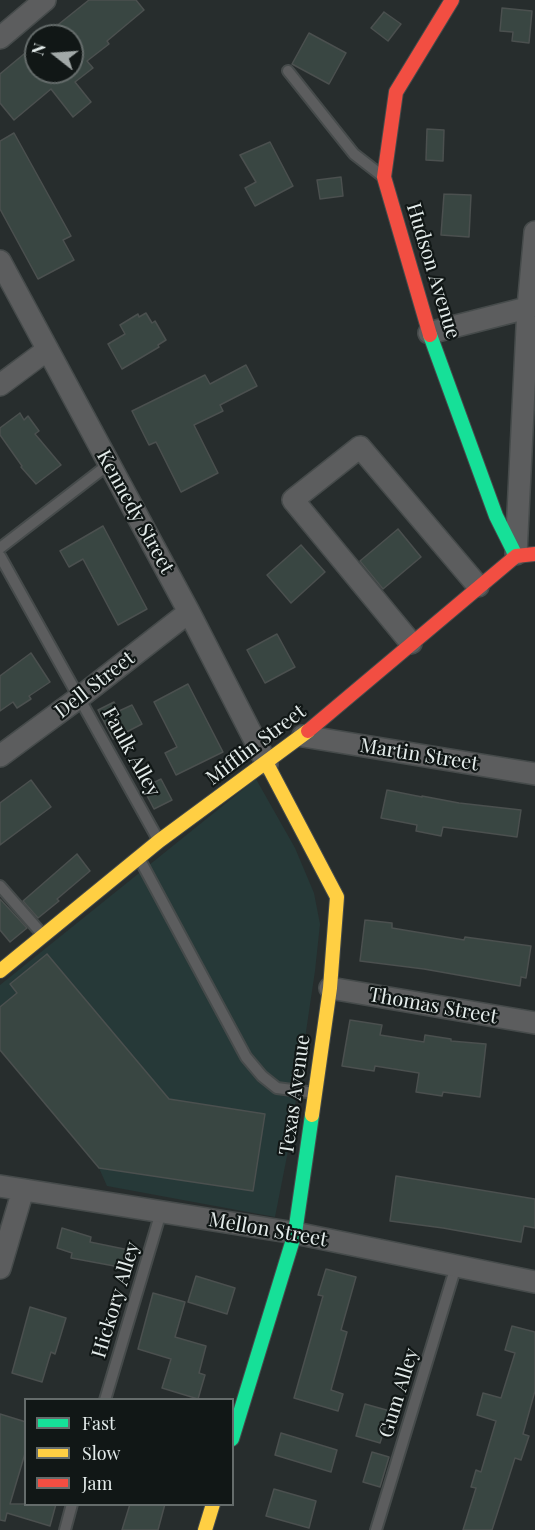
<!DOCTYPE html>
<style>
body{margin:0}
#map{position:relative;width:535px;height:1530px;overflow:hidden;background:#272d2d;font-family:"Playfair Display",serif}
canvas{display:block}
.legend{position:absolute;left:24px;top:1398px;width:210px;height:108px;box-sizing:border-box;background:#111716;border:2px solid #656c6b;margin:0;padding:8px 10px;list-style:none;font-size:18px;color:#e4eceb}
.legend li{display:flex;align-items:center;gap:12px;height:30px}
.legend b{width:30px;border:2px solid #656c6b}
.north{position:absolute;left:24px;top:24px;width:60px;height:60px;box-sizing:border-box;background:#111716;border:2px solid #656c6b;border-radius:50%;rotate:287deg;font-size:16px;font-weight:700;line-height:24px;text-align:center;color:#e4eceb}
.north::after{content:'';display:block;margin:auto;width:21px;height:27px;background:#a2a9a8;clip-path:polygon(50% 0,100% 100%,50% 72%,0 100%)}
</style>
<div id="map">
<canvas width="535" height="1530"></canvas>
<ul class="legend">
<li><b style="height:8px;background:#16e098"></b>Fast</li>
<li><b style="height:8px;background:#ffcf43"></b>Slow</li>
<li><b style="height:8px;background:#f24e42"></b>Jam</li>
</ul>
<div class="north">N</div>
</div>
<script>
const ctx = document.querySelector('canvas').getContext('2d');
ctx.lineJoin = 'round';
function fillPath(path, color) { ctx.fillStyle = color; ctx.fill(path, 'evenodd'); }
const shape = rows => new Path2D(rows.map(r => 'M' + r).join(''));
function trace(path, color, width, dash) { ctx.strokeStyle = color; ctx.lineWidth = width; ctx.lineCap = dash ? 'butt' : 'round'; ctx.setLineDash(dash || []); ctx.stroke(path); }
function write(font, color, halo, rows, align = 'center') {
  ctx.font = font + ' "Playfair Display",serif'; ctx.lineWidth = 4.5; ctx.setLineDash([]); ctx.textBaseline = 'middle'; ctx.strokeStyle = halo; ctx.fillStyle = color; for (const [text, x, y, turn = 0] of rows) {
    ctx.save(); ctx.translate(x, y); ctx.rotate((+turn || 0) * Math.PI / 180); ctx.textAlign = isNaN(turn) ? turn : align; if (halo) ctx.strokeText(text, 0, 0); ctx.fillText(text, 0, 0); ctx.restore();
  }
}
fillPath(shape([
 [256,779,295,848,314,893,320,924,315,971,289,1146,275,1217,107,1186,99,1168,0,1050,0,985]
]), '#263938');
const building = shape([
 [89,0,136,0,144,10,107,41,109,44,87,61,93,68,75,82,91,102,73,117,51,89,14,120,0,103,0,74,24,54,36,68,36,72,72,72,72,36,44,36,89,0],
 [502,8,532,11,529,43,512,41,513,32,500,31,502,8],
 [384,12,401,24,388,41,371,28,384,12],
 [309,33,346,53,329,84,292,64,309,33],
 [427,129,444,130,443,161,426,160,427,129],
 [14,133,71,236,63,240,74,260,38,279,0,209,0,141,14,133],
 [270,142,293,186,255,206,245,188,256,182,240,155,270,142],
 [341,177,343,196,320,199,317,180,341,177],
 [444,194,471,195,469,237,441,235,444,194],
 [146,313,152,323,155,321,166,340,158,345,159,347,122,369,108,344,125,334,120,325,138,314,139,317,146,313],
 [246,365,257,386,220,405,223,411,194,425,218,473,181,492,156,442,149,445,132,411,205,375,210,384,246,365],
 [20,413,24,420,28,416,39,431,35,434,61,465,36,484,21,467,22,466,0,435,0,428,20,413],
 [103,526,147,609,118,625,83,559,69,567,60,551,103,526],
 [398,529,421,557,383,589,360,561,398,529],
 [301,545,325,572,291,603,267,575,301,545],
 [277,634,295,667,265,683,247,650,277,634],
 [31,653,50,682,29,696,31,699,17,708,13,702,0,711,0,676,31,653],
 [188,684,223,752,176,775,165,753,177,747,154,702,188,684],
 [114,702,119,711,132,705,142,724,113,739,98,710,114,702],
 [161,779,172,800,154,809,143,788,161,779],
 [31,780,51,807,0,845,0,803,31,780],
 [387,790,422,797,422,796,459,803,521,810,517,837,443,827,441,836,416,831,417,825,381,818,387,790],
 [77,854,90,871,57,899,59,901,38,918,23,901,77,854],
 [0,899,27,928,10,942,0,930,0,899],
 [365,920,392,923,392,928,464,940,465,937,531,946,526,978,521,977,520,986,424,969,360,961,365,920],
 [47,954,169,1099,265,1114,253,1191,99,1168,0,1050,0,1007,17,993,10,984,47,954],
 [350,1020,382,1025,380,1035,424,1042,425,1035,451,1039,451,1041,486,1044,480,1097,443,1092,442,1096,416,1092,419,1073,375,1066,374,1071,342,1066,350,1020],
 [396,1176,535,1199,535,1228,524,1226,521,1242,443,1228,390,1221,396,1176],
 [62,1228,91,1237,90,1242,129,1250,125,1268,71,1258,72,1253,57,1248,62,1228],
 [326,1269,356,1277,341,1330,347,1332,331,1390,343,1394,338,1411,294,1398,323,1296,318,1295,326,1269],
 [196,1276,235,1288,227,1314,188,1302,196,1276],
 [153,1293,185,1302,175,1337,206,1346,199,1373,205,1375,198,1399,162,1388,171,1359,138,1349,153,1293],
 [30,1307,66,1318,55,1354,51,1352,42,1382,12,1373,30,1307],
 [512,1326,535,1332,535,1391,523,1434,529,1436,521,1460,515,1458,492,1530,463,1530,476,1488,471,1487,476,1470,481,1472,496,1421,477,1415,483,1393,501,1398,515,1353,505,1350,512,1326],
 [365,1404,390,1411,380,1443,356,1436,365,1404],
 [0,1414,26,1422,26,1450,10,1504,56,1504,50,1526,7,1513,5,1521,0,1520,0,1414],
 [281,1433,337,1450,331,1472,275,1455,281,1433],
 [372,1452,389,1457,380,1487,363,1482,372,1452],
 [274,1489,316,1501,309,1528,266,1516,274,1489],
 [130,1504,165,1504,158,1530,122,1530,130,1504]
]);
fillPath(building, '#394642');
trace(building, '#4b504f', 1.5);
const lane = shape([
 [288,71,354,154,381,175],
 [0,548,109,464],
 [0,556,159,841],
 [139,858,246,1057,262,1076,277,1088,315,1093],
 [0,886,42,934],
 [105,1400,161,1212],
 [65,1530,72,1504],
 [376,1530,456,1266]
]);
const street = shape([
 [0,38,45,0],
 [0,261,189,612,267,764],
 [429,333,535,306],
 [0,385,47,350],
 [516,554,528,307,535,232],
 [411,643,293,500,360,447,478,586],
 [303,736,535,774],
 [0,756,80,697,189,612],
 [330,988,535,1023],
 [0,1186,295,1233,535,1282],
 [0,1268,23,1190]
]);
const fast = shape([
 [430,335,496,516,516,556],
 [232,1439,295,1233,312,1115]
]);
const slow = shape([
 [267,764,337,897,330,988,312,1115],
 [0,971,159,841,308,731],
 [205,1530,213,1504]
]);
const jam = shape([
 [430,335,384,177,396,92,452,0],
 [308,731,516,556,535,554]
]);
trace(lane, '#464b4b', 14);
trace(street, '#464b4b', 24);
trace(fast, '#464b4b', 16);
trace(slow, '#464b4b', 16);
trace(jam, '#464b4b', 16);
trace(lane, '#5c5d5e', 10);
trace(street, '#5c5d5e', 21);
trace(fast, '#16e098', 14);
trace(slow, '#ffcf43', 14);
trace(jam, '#f24e42', 14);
write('20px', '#e4eceb', '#111716', [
 ["Hudson Avenue",433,271,73],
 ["Kennedy Street",135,512,61],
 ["Dell Street",95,685,-38],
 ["Mifflin Street",256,745,-37],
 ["Faulk Alley",131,752,61],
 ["Martin Street",419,755,9],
 ["Thomas Street",433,1006,10],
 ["Texas Avenue",295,1095,-82],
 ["Mellon Street",268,1230,10],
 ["Hickory Alley",116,1300,-73],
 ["Gum Alley",399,1393,-73]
]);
</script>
